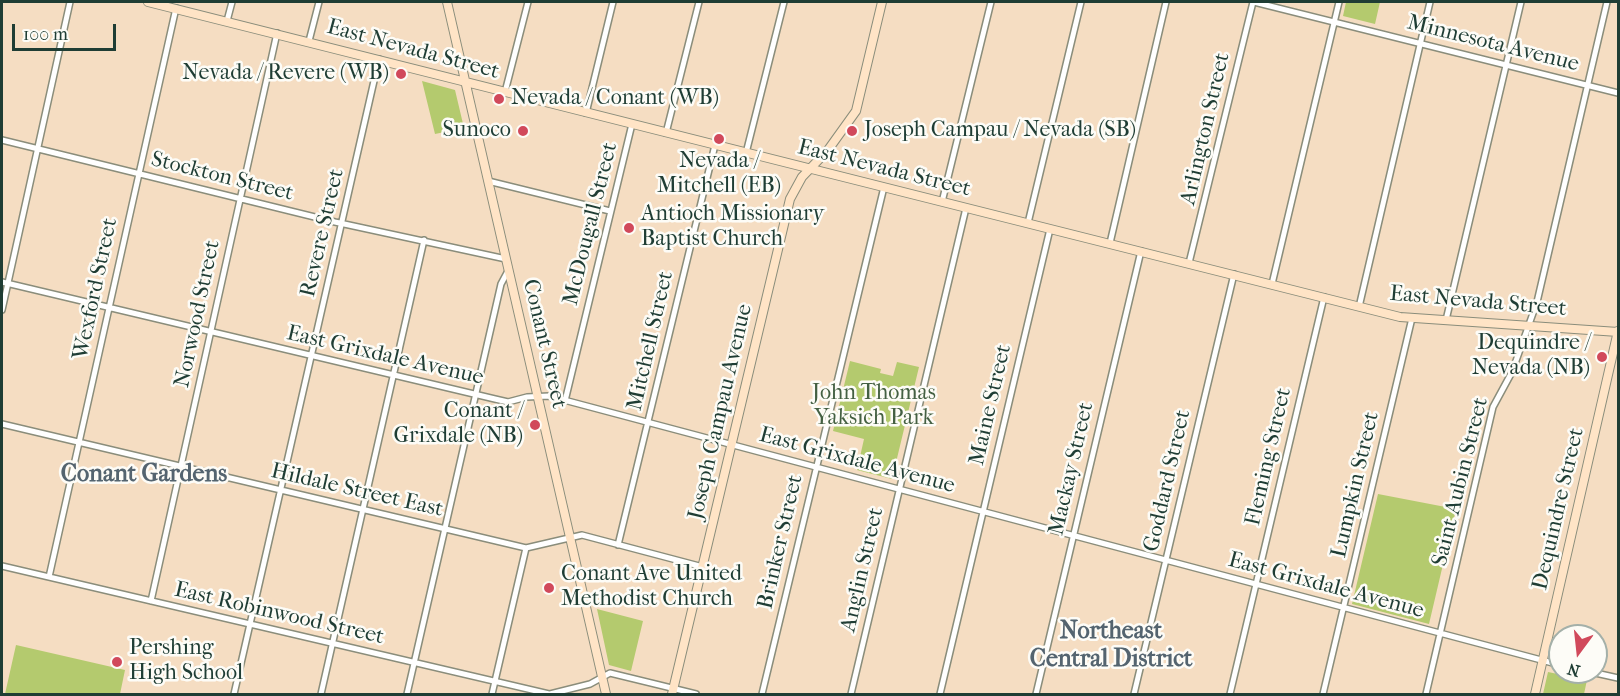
<!DOCTYPE html>
<style>
body{margin:0}
#map{position:relative;width:1620px;height:696px;overflow:hidden;background:#f5ddc2;font-family:"IM FELL French Canon",serif}
canvas{display:block}
.frame{position:absolute;inset:0;border:3px solid #1f3d34;pointer-events:none}
.north{position:absolute;left:1548px;top:624px;width:60px;height:60px;box-sizing:border-box;background:#fdfcf7;border:2px solid #a4b0a9;border-radius:50%;rotate:195deg;font-size:16px;font-weight:700;line-height:24px;text-align:center;color:#1f3d34}
.north::after{content:'';display:block;margin:auto;width:21px;height:27px;background:#d1495b;clip-path:polygon(50% 0,100% 100%,50% 72%,0 100%)}
.scale{position:absolute;left:12px;top:24px;width:104px;height:27px;box-sizing:border-box;border:3px solid #1f3d34;border-top:0;padding-left:8px;font-size:18px;line-height:21px;white-space:nowrap;color:#1f3d34;-webkit-text-stroke:4px #fdfcf7;paint-order:stroke}
</style>
<div id="map">
<canvas width="1620" height="696"></canvas>
<div class="frame"></div>
<div class="north">N</div>
<div class="scale">100 m</div>
</div>
<script>
const ctx = document.querySelector('canvas').getContext('2d');
ctx.lineJoin = 'round';
function fillPath(path, color) { ctx.fillStyle = color; ctx.fill(path, 'evenodd'); }
const shape = rows => new Path2D(rows.map(r => 'M' + r).join(''));
function trace(path, color, width, dash) { ctx.strokeStyle = color; ctx.lineWidth = width; ctx.lineCap = dash ? 'butt' : 'round'; ctx.setLineDash(dash || []); ctx.stroke(path); }
function write(font, color, halo, rows, align = 'center') {
  ctx.font = font + ' "IM FELL French Canon",serif'; ctx.lineWidth = 5; ctx.setLineDash([]); ctx.textBaseline = 'middle'; ctx.strokeStyle = halo; ctx.fillStyle = color; for (const [text, x, y, turn = 0] of rows) {
    ctx.save(); ctx.translate(x, y); ctx.rotate((+turn || 0) * Math.PI / 180); ctx.textAlign = isNaN(turn) ? turn : align; if (halo) ctx.strokeText(text, 0, 0); ctx.fillText(text, 0, 0); ctx.restore();
  }
}
fillPath(shape([
 [1346,2,1380,2,1375,24,1343,16],
 [422,81,455,90,464,128,435,134],
 [850,361,881,369,880,373,893,376,897,362,919,367,892,479,857,470,864,439,833,431],
 [1378,494,1456,509,1429,624,1352,604],
 [597,609,643,621,631,671,609,665],
 [16,645,125,670,120,694,5,694],
 [1548,672,1587,680,1584,694,1543,694]
]), '#b4ca6e');
const street = shape([
 [1254,2,1618,93],
 [227,21,232,2],
 [309,41,319,2],
 [505,92,528,2],
 [586,113,613,2],
 [666,133,699,2],
 [2,140,335,222,506,259],
 [746,153,784,2],
 [488,181,610,211],
 [942,202,991,2],
 [1028,223,1081,2],
 [1110,243,1166,2],
 [1189,263,1253,2],
 [2,282,495,399,508,402,527,397,549,396,1560,665],
 [1272,284,1339,2],
 [1359,307,1430,2],
 [2,310,70,2],
 [1446,320,1521,2],
 [565,401,632,124],
 [2,424,526,548,582,535,703,567],
 [618,545,715,145],
 [2,566,549,694],
 [49,577,176,8],
 [151,601,277,33],
 [1591,672,1618,678],
 [234,694,379,59],
 [321,694,424,240],
 [407,694,501,284,508,271],
 [492,694,526,548],
 [550,694,590,684,610,673,696,694],
 [762,694,884,187],
 [851,694,966,208],
 [940,694,1050,229],
 [1036,694,1141,251],
 [1134,694,1234,274],
 [1230,694,1324,297],
 [1323,694,1412,318],
 [1426,694,1493,407,1512,372,1537,302,1607,2]
]);
const secondary = shape([
 [148,2,1400,317,1618,332],
 [447,2,606,694],
 [672,694,790,199,802,177,828,150,856,111,882,2],
 [1535,694,1618,331]
]);
trace(street, '#8a8d7b', 8);
trace(secondary, '#8a8d7b', 10);
trace(street, '#fff', 5);
trace(secondary, '#ffe4c6', 8);
for (const [x, y, r, color] of [
 [401,74,6,"#d1495b"],
 [499,99,6,"#d1495b"],
 [523,131,6,"#d1495b"],
 [852,131,6,"#d1495b"],
 [719,139,6,"#d1495b"],
 [629,228,6,"#d1495b"],
 [1602,357,6,"#d1495b"],
 [535,425,6,"#d1495b"],
 [549,588,6,"#d1495b"],
 [117,662,6,"#d1495b"]
]) { const dot = new Path2D(); dot.arc(x, y, r, 0, 2 * Math.PI); ctx.fillStyle = color; ctx.fill(dot); trace(dot, '#fdfcf7', 2); }
write('22px', '#1f3d34', '#fdfcf7', [
 ["Minnesota Avenue",1493,44,14],
 ["East Nevada Street",413,50,15],
 ["Arlington Street",1206,129,-77],
 ["East Nevada Street",884,169,14],
 ["Stockton Street",222,177,14],
 ["McDougall Street",591,224,-76],
 ["Revere Street",323,233,-77],
 ["Wexford Street",96,289,-78],
 ["East Nevada Street",1478,302,5],
 ["Norwood Street",198,314,-78],
 ["Mitchell Street",651,341,-77],
 ["Conant Street",544,344,77],
 ["East Grixdale Avenue",385,356,13],
 ["Maine Street",991,405,-77],
 ["Joseph Campau Avenue",721,412,-77],
 ["Fleming Street",1269,457,-77],
 ["East Grixdale Avenue",857,461,15],
 ["Mackay Street",1072,469,-77],
 ["Goddard Street",1168,481,-77],
 ["Saint Aubin Street",1461,482,-76],
 ["Lumpkin Street",1356,485,-77],
 ["Hildale Street East",357,491,13],
 ["Dequindre Street",1559,509,-77],
 ["Brinker Street",781,542,-77],
 ["Anglin Street",863,570,-77],
 ["East Grixdale Avenue",1326,586,15],
 ["East Robinwood Street",279,614,13]
]);
write('22px', '#1f3d34', '#fdfcf7', [
 ["Nevada / Revere (WB)",389,74,"right"],
 ["Nevada / Conant (WB)",511,99],
 ["Sunoco",511,131,"right"],
 ["Joseph Campau / Nevada (SB)",864,131],
 ["Nevada /",719,162,"center"],
 ["Mitchell (EB)",719,187,"center"],
 ["Antioch Missionary",641,215],
 ["Baptist Church",641,240],
 ["Dequindre /",1590,344,"right"],
 ["Nevada (NB)",1590,369,"right"],
 ["Conant /",523,412,"right"],
 ["Grixdale (NB)",523,437,"right"],
 ["Conant Ave United",561,575],
 ["Methodist Church",561,600],
 ["Pershing",129,649],
 ["High School",129,674]
], 'left');
write('22px', '#446042', '#fdfcf7', [
 ["John Thomas",874,394],
 ["Yaksich Park",874,419]
]);
write('bold 24px', '#54646f', '#fdfcf7', [
 ["Conant Gardens",144,475],
 ["Northeast",1111,632],
 ["Central District",1111,660]
]);
</script>
